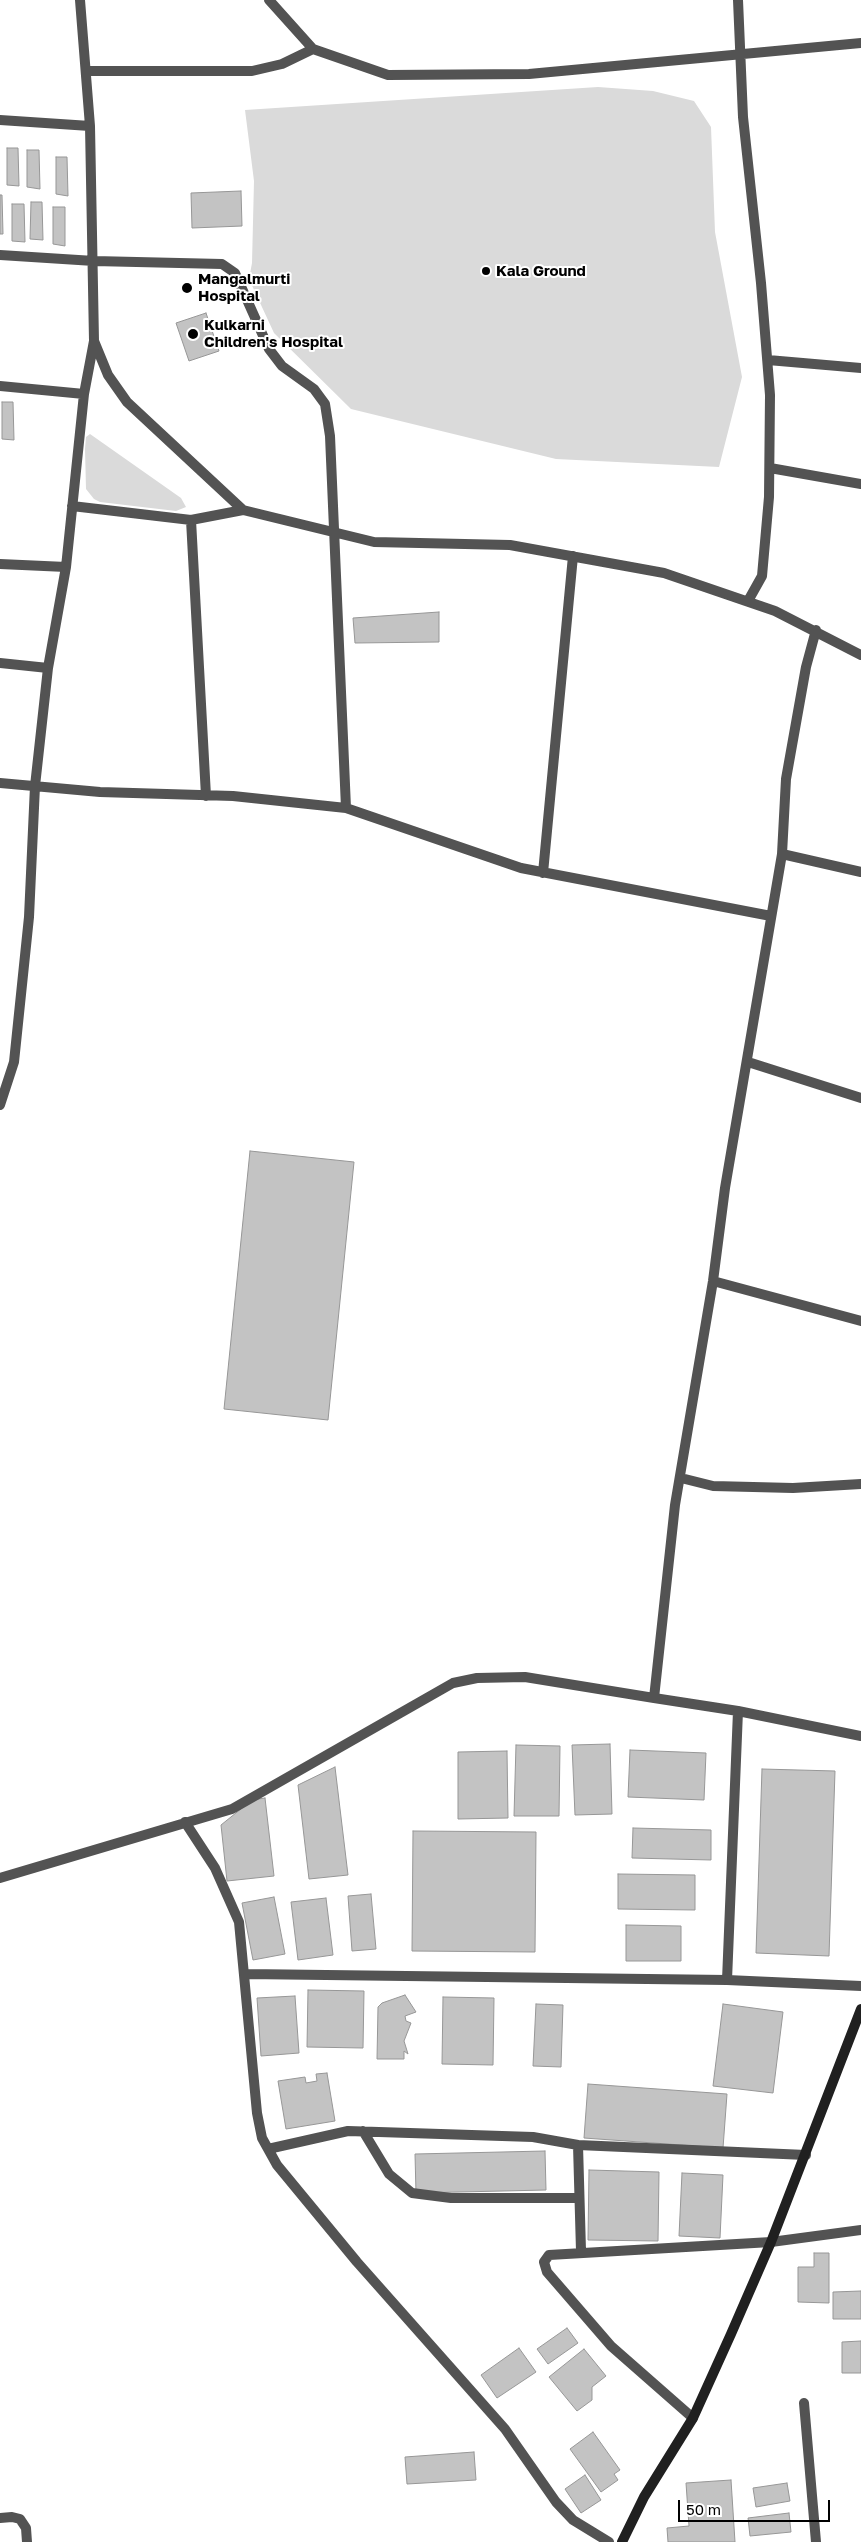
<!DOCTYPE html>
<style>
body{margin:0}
#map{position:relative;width:861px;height:2542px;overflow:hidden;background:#fff;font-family:"Golos Text",sans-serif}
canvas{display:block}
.scale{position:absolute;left:678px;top:2500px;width:152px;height:22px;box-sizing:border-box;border:2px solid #000;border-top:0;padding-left:6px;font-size:15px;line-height:18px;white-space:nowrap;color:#000;-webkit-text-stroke:4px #fff;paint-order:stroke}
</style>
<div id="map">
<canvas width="861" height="2542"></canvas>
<div class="scale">50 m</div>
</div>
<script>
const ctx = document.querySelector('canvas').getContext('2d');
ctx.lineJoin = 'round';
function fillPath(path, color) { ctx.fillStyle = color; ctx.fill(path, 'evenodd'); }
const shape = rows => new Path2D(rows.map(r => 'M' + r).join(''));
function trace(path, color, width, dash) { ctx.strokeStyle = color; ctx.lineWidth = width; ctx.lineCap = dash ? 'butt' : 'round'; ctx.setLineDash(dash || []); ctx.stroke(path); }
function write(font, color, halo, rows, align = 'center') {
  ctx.font = font + ' "Golos Text",sans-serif'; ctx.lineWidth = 4; ctx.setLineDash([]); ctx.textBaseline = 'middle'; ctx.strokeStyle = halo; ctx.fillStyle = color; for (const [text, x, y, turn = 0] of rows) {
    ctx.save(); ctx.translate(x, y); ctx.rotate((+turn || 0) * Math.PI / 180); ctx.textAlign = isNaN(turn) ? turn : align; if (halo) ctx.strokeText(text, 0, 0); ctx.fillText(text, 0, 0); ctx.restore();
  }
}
fillPath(shape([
 [598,87,653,91,694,101,711,127,715,232,742,377,719,467,556,459,351,409,274,333,249,279,252,263,254,181,245,110],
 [90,434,181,498,186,507,176,511,100,502,94,499,86,489,85,449,86,437]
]), '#dadada');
const building = shape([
 [7,148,18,148,19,186,7,185,7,148],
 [27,150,39,150,40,189,27,187,27,150],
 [56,157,67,157,68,196,56,194,56,157],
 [241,191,242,226,192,228,191,193,241,191],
 [0,195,2,195,3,234,0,234,0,195],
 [31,202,42,202,43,240,30,239,31,202],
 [12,204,24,204,25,242,12,241,12,204],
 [53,207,65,207,65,246,53,244,53,207],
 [206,313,219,351,189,361,176,323,206,313],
 [2,402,13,402,14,440,2,439,2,402],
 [439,612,439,642,355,643,353,618,439,612],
 [250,1151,354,1162,328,1420,224,1409,250,1151],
 [610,1744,612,1814,575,1815,572,1745,610,1744],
 [516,1745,560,1746,559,1816,514,1816,516,1745],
 [630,1750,706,1753,704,1800,628,1797,630,1750],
 [507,1751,508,1818,458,1819,458,1752,507,1751],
 [335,1767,348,1875,309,1879,298,1785,335,1767],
 [762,1769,835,1771,829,1956,756,1953,762,1769],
 [265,1798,274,1876,227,1881,221,1825,252,1800,265,1798],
 [633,1828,711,1830,711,1860,632,1858,633,1828],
 [413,1831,536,1832,535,1952,412,1951,413,1831],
 [618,1874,695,1875,695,1910,618,1909,618,1874],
 [371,1894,376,1949,352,1951,348,1896,371,1894],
 [274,1897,285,1954,253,1960,242,1903,274,1897],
 [326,1898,333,1955,298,1960,291,1902,326,1898],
 [626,1925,681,1926,681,1961,626,1961,626,1925],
 [308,1990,364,1991,363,2048,307,2047,308,1990],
 [405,1995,416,2012,405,2016,406,2021,411,2023,404,2041,408,2054,404,2051,404,2059,377,2059,378,2007,382,2003,405,1995],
 [295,1996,299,2053,261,2056,257,1998,295,1996],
 [443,1997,494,1998,493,2065,442,2064,443,1997],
 [536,2004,563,2005,561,2067,533,2066,536,2004],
 [723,2004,783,2012,773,2093,713,2086,723,2004],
 [327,2073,335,2121,286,2129,278,2081,305,2077,306,2083,317,2081,316,2074,327,2073],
 [588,2084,727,2094,723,2148,584,2138,588,2084],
 [545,2151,546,2190,416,2193,415,2154,545,2151],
 [589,2170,659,2172,658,2241,588,2240,589,2170],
 [682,2173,723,2175,720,2238,679,2236,682,2173],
 [814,2253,829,2253,829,2303,798,2302,798,2267,814,2267,814,2253],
 [861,2291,861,2319,833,2319,833,2292,861,2291],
 [567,2328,578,2343,548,2364,537,2349,567,2328],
 [861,2341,861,2373,842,2373,842,2342,861,2341],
 [519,2348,536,2372,497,2398,481,2375,519,2348],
 [584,2349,606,2376,592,2387,592,2400,577,2411,549,2377,584,2349],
 [593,2432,620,2470,614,2474,618,2480,601,2492,570,2449,593,2432],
 [474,2452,476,2480,407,2484,405,2457,474,2452],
 [585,2475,601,2500,581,2513,565,2489,585,2475],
 [731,2480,735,2542,668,2542,667,2528,689,2526,686,2483,731,2480],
 [787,2483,790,2501,756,2507,753,2488,787,2483],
 [789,2513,791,2532,750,2536,748,2518,789,2513]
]);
fillPath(building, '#c3c3c3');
trace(building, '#979797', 1);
trace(shape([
 [80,0,90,126,94,341,108,375,127,402,243,510,374,542,510,545,664,573,775,611,861,655],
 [269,0,313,49,388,75,529,74,861,43],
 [738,0,743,117,761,283,770,395,769,497,762,576,748,601],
 [87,71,252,71,282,64,313,49],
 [0,120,90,126],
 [0,255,94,261,222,264,235,273,269,349,282,366,314,389,325,404,330,436,346,808,233,796,100,792,0,783],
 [768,360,861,368],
 [0,386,84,394],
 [770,468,861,484],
 [72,506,191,520,243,510],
 [191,520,206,796],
 [0,564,66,567],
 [816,630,806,667,786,779,782,854,725,1188,713,1281,675,1505,654,1698,738,1711,861,1736],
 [0,663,48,668],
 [346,808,521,868,771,916],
 [782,854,861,872],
 [543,873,573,556],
 [748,1062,861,1098],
 [0,1105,14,1062,29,917,35,786,48,668,66,567,84,394,94,341],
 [713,1281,861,1321],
 [681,1478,713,1486,793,1488,861,1484],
 [185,1822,215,1868,239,1922,257,2113,262,2138,277,2165,357,2262,505,2429,556,2502,573,2520,609,2542],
 [0,1878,232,1809,453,1683,477,1678,525,1677,654,1698],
 [246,1974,727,1980,861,1986],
 [727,1980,738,1711],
 [363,2131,389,2174,412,2193,451,2198,579,2198],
 [268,2149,348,2131,533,2137,578,2145],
 [581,2251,578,2145,806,2155],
 [804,2403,816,2542],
 [693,2418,611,2346,547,2272,544,2262,549,2255,771,2242,861,2230],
 [0,2518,12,2517,20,2519,26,2528,27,2542]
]), '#535353', 10);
trace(shape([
 [622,2542,644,2497,693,2418,731,2334,771,2242,861,2009]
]), '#202020', 10);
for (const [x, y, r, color] of [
 [486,271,5,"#000"],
 [187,288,6,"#000"],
 [193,334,6,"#000"]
]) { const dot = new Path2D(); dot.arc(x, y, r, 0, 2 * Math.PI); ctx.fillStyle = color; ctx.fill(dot); trace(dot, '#fff', 2); }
write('bold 15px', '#000', '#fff', [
 ["Kala Ground",496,271],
 ["Mangalmurti",198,279],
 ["Hospital",198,296],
 ["Kulkarni",204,325],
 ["Children's Hospital",204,342]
], 'left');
</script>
